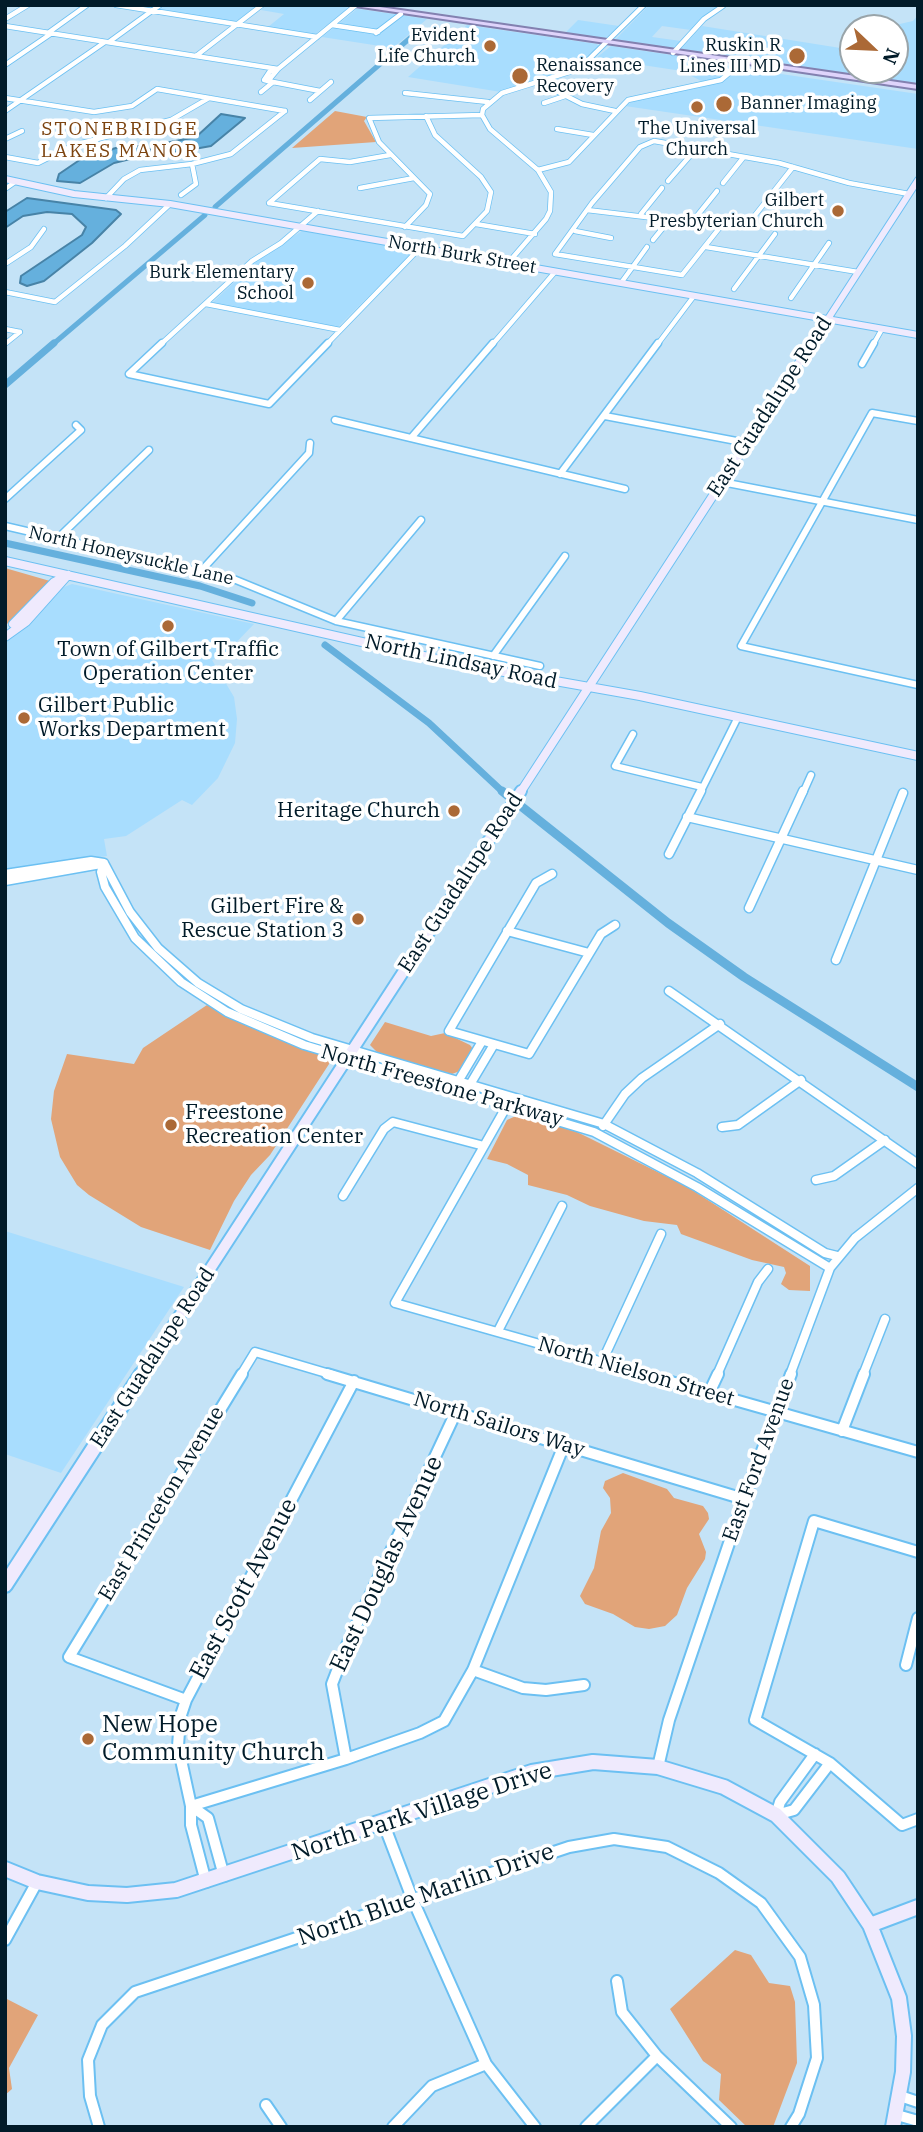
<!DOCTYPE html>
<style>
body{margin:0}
#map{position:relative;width:923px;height:2132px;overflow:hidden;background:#c4e3f7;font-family:"IBM Plex Serif",serif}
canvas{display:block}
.frame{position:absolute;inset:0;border:7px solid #011b29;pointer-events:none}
.north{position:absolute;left:839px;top:14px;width:70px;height:70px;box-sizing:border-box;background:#fff;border:2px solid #99a4a9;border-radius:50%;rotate:113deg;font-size:19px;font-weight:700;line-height:28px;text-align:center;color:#011b29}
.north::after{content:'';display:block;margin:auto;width:24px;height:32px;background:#ab6936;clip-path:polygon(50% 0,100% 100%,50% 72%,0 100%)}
</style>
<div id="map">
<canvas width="923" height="2132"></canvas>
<div class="frame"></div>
<div class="north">N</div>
</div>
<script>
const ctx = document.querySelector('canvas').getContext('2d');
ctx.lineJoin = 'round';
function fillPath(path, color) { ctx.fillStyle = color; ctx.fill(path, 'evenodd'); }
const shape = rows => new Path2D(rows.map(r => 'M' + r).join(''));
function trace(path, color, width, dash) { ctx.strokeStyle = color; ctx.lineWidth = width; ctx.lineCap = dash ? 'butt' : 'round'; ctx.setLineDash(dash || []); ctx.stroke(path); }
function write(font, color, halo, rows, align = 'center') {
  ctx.font = font + ' "IBM Plex Serif",serif'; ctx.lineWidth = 7; ctx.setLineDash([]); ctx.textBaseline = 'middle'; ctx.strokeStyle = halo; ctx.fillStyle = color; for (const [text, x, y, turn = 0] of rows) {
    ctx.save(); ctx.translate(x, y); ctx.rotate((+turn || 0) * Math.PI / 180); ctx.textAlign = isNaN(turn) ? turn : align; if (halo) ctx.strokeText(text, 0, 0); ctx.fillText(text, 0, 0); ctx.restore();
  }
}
fillPath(shape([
 [165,5,260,5,235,22,159,10],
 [266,5,336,5,349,8,315,34,268,27,284,14,261,10],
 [649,5,719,5,691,30,662,26,652,37,681,41,672,49,614,41],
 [357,9,359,9,427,19,393,48,322,37],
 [918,15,918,85,681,49,702,26,853,50,853,70,895,70,895,28,882,28,913,21],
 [578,20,619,26,603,40,564,34],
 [467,25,597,44,599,46,570,71,501,92,408,77],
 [611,46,678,56,734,67,724,77,705,83,682,71,596,58],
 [740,68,918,94,918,149,625,106,635,100,722,82],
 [302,231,409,249,413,252,338,327,212,303,260,258],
 [72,584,254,624,225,654,212,660,234,697,237,719,235,743,218,778,192,805,182,800,126,836,104,839,107,856,5,871,5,639,31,621,64,587],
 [5,1231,184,1287,61,1473,5,1454]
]), '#a8ddfe');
fillPath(shape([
 [335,111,367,117,364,121,376,142,292,148],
 [5,568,50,581,5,626],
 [207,1005,247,1026,328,1056,331,1061,270,1155,251,1175,234,1201,210,1250,141,1227,89,1195,77,1185,60,1157,51,1119,54,1091,67,1054,134,1064,143,1048],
 [385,1022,431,1036,445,1033,470,1045,473,1049,460,1071,452,1074,379,1054,370,1045],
 [518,1115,573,1130,686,1186,810,1266,810,1291,789,1290,781,1284,786,1273,784,1267,752,1260,681,1234,677,1225,644,1221,590,1206,567,1195,528,1185,528,1175,507,1164,487,1159,507,1120],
 [623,1473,667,1489,674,1498,703,1506,708,1513,709,1519,699,1534,706,1552,705,1559,687,1588,677,1615,665,1626,649,1629,635,1627,613,1614,585,1604,580,1596,594,1568,601,1531,611,1513,610,1498,603,1488,605,1481],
 [735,1950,751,1955,769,1983,790,1986,795,2002,797,2063,773,2127,747,2127,719,2100,721,2074,703,2061,670,2009],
 [5,1998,38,2015,9,2068,12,2089,5,2095]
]), '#e1a479');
const water = shape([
 [221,114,245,118,211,146,172,153,155,145,196,137,221,114],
 [123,146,145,146,155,153,114,163,80,183,57,181,59,174,84,157,123,146],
 [27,198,116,210,121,214,92,243,44,281,27,286,20,283,21,276,82,235,86,227,72,214,47,212,23,216,5,228,5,212,27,198]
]);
fillPath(water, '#65b0dd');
trace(water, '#4783a7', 2);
trace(shape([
 [215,207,417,32],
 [52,345,205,215]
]), '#65b0dd', 5);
trace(shape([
 [5,385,54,343],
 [5,543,200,586,252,603],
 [325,645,429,723,504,793]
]), '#65b0dd', 7);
trace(shape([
 [502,791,668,923,744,977,918,1087]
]), '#65b0dd', 9);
const streetFar3 = shape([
 [116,5,317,37],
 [5,19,28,5],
 [332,25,378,32],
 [5,26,278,69,356,5],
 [48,33,87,5],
 [376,33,401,14],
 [109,42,160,5],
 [673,53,704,19,723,6],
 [196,56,262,5],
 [5,65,52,33],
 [278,69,268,81,264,80,270,71,278,69],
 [268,81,320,91],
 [539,82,582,104,615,111],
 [261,92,272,83],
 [405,93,488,102],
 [5,98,94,112,132,106,157,89,285,111],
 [310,100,331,82],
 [544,103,565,96],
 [5,111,105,42],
 [557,129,593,135],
 [5,139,22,131],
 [5,157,38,163,74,145,171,120,209,98],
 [538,170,569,162,628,100,721,80,741,63],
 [668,181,696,149],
 [723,183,743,158],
 [360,188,414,178],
 [5,189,15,182],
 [181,195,196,184,192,164],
 [106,198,124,179,140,170,192,164,231,154,285,111],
 [269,203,463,236,487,211,491,192,481,177,435,135,426,116],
 [269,203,320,159,350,162,390,155],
 [587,210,721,226],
 [641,214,662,188],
 [692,222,717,191],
 [476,224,535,234],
 [405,227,426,205,430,194,379,142,369,118,482,115],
 [575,231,611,238],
 [653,240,671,218],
 [706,247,858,272],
 [555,254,592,203,640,147,654,141,779,163,849,183,909,194],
 [555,254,682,275,721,226,752,219,793,167],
 [508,263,546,219,550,211,551,192,538,170,490,129,482,115,483,109,502,93,579,69,644,5],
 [5,264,31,247,44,229],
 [621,283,647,247],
 [734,289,775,234],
 [5,292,55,302,125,246,170,204],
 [791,298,829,243],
 [206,304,340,330],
 [5,329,20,332],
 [5,344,20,332],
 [160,345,252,261,281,243,318,211],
 [326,345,420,248],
 [492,345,555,272],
 [657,345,694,296],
 [873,345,882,329]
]);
const streetFar2 = shape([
 [862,364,874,343],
 [129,374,269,404,328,343],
 [129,374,162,343],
 [605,416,747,443],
 [335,420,625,489],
 [918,421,872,413,741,646,918,685],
 [411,438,493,343],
 [560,474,658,343],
 [722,482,918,520],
 [5,499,81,430,76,425],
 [5,526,236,580,336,621,540,666],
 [57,539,149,450],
 [201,571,309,453,310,443],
 [336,621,421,520],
 [493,656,565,556],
 [633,734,615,766,702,787],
 [700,793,738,717],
 [803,793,811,775]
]);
const streetFar1 = shape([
 [687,817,918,870],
 [669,854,701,791],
 [104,863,101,872,105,887,135,938,181,982,227,1012,304,1045,594,1132,697,1187,830,1268],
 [5,874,91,861,104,863,130,912,158,948,198,983,241,1009,312,1038,604,1124,697,1173,825,1253,837,1256],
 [552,874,536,883,449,1031,529,1054,601,934,615,925],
 [5,881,101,864],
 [749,908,803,791],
 [507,931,589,953],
 [836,960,903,793],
 [669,991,918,1164],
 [456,1085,481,1043],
 [468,1088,493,1046],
 [509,1102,395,1303,649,1375],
 [603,1126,625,1094,642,1078,720,1024],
 [722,1127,738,1125,801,1080],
 [816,1180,834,1176,885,1140],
 [343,1196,384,1129,393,1122,484,1146],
 [498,1331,562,1206],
 [601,1364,661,1234],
 [241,1375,255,1352,333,1375],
 [717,1375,758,1282,768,1269],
 [790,1375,830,1268,855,1238,918,1188],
 [863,1375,885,1319]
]);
const street = shape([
 [327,1374,744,1499],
 [643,1374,918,1452],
 [709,1393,718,1374],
 [842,1431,864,1374],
 [918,1552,814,1521,755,1720,830,1763,902,1825,918,1819],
 [906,1665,918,1618],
 [473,1670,523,1688,546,1690,584,1685],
 [186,1700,69,1657,242,1374],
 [346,1759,332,1684,347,1645,456,1412],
 [658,1767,669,1720,744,1499,791,1374],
 [191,1806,346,1759,420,1733,444,1721,473,1670,564,1445],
 [191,1806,208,1818,224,1876],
 [776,1815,794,1810,830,1763],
 [776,1815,780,1802,815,1754],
 [383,1822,412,1898,486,2064,535,2127],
 [206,1882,191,1825,191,1806,178,1746,180,1718,186,1700,354,1381],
 [5,1940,37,1882],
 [617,1981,622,2012,657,2056,731,2127],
 [900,2096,918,2102],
 [266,2105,281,2127],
 [897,2115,918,2121],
 [99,2127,90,2096,88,2060,102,2025,135,1992,569,1847,614,1839,667,1847,719,1873,761,1903,800,1957,814,2005,817,2058,799,2114,791,2127],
 [393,2127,432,2086,486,2064],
 [586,2127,657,2056]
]);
const secondaryFar3 = shape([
 [5,179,74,194,170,204,918,335],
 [811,345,918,180]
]);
const secondaryFar2 = shape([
 [5,561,459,664,640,696,918,756],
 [13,624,54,582,68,575],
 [5,637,26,622,68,575],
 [520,793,812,343]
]);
const secondaryFar1 = shape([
 [141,1375,521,791]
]);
const secondary = shape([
 [5,1585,142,1374],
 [5,1869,37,1882,88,1893,127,1895,176,1890,532,1772,593,1762,658,1767,724,1787,776,1815,838,1877,870,1925,899,1998,904,2036,903,2072,893,2127],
 [870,1925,918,1907]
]);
const primary = shape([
 [348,5,366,5,918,85,918,89,348,5]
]);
trace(streetFar3, '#6cc0f2', 6);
trace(streetFar2, '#6cc0f2', 9);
trace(streetFar1, '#6cc0f2', 11);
trace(street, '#6cc0f2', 14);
trace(secondaryFar3, '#6cc0f2', 8);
trace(secondaryFar2, '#6cc0f2', 10);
trace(secondaryFar1, '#6cc0f2', 14);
trace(secondary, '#6cc0f2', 18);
trace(primary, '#8381b0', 4);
trace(streetFar3, '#fff', 4.5);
trace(streetFar2, '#fff', 6);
trace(streetFar1, '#fff', 8);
trace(street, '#fff', 10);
trace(secondaryFar3, '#efeafd', 6);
trace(secondaryFar2, '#efeafd', 8);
trace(secondaryFar1, '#efeafd', 10);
trace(secondary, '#efeafd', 14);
fillPath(primary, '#dfd4fb');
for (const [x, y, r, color] of [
 [490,46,7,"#ab6936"],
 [797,56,9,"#ab6936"],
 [520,76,9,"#ab6936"],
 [724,104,9,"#ab6936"],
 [697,107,7,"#ab6936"],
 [838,211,7,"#ab6936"],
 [308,283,7,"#ab6936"],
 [168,626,7,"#ab6936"],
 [24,718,7,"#ab6936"],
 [454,811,7,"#ab6936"],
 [358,919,7,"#ab6936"],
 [171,1125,7,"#ab6936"],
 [88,1739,7,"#ab6936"]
]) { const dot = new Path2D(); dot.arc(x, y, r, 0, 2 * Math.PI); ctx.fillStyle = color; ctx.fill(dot); trace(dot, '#fff', 2.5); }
write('18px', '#011b29', '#fff', [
 ["Evident",476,36],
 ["Life Church",476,57],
 ["Ruskin R",781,46],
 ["Lines III MD",781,67],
 ["Renaissance",536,66,"left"],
 ["Recovery",536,87,"left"],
 ["Banner Imaging",740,104,"left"],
 ["The Universal",697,129,"center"],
 ["Church",697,150,"center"],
 ["Gilbert",824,201],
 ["Presbyterian Church",824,222],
 ["Burk Elementary",294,273],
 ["School",294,294]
], 'right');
write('18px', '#011b29', '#fff', [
 ["North Burk Street",462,255,10],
 ["North Honeysuckle Lane",131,556,13]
]);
ctx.letterSpacing = '2px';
write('19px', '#7c430f', '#fff', [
 ["STONEBRIDGE",120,130],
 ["LAKES MANOR",120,152]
]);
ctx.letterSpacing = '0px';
write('21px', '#011b29', '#fff', [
 ["East Guadalupe Road",770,407,-57],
 ["North Lindsay Road",461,662,12],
 ["East Guadalupe Road",461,883,-57],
 ["North Freestone Parkway",442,1086,16],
 ["East Guadalupe Road",153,1358,-57],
 ["North Nielson Street",636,1372,16],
 ["North Sailors Way",499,1425,17],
 ["East Ford Avenue",759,1460,-70],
 ["East Princeton Avenue",162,1504,-59]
]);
write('21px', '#011b29', '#fff', [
 ["Town of Gilbert Traffic",168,650,"center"],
 ["Operation Center",168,674,"center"],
 ["Gilbert Public",38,706],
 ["Works Department",38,730],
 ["Heritage Church",440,811,"right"],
 ["Gilbert Fire &",344,907,"right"],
 ["Rescue Station 3",344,931,"right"],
 ["Freestone",185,1113],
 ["Recreation Center",185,1137]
], 'left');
write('24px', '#011b29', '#fff', [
 ["East Douglas Avenue",387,1564,-65],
 ["East Scott Avenue",244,1589,-62],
 ["North Park Village Drive",422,1812,-18],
 ["North Blue Marlin Drive",426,1895,-19]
]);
write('24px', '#011b29', '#fff', [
 ["New Hope",102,1725],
 ["Community Church",102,1753]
], 'left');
</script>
